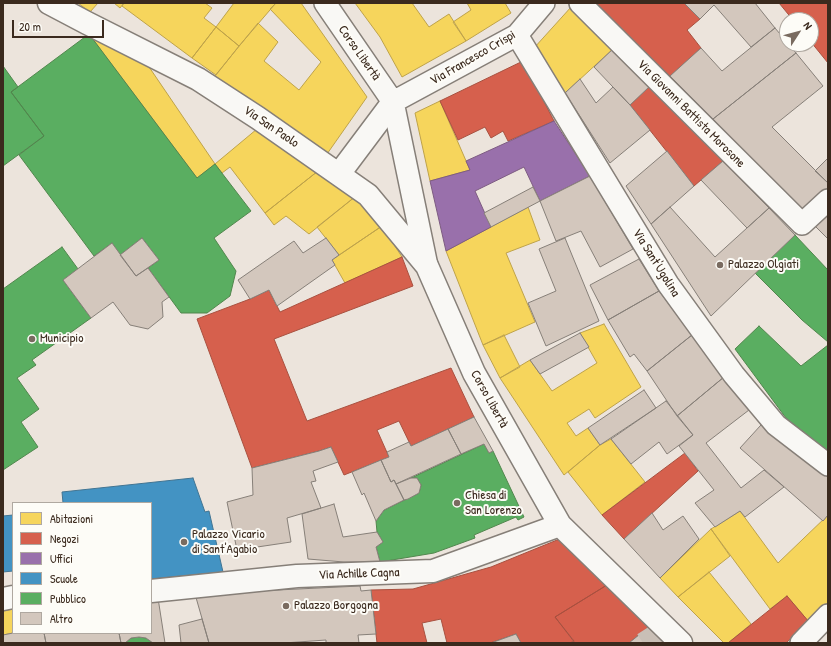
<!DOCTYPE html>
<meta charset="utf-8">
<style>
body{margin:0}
#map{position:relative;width:831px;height:646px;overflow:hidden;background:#ece4dc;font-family:"Patrick Hand",sans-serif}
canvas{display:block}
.frame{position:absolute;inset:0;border:4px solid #3b2a1e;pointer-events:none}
.legend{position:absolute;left:12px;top:502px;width:140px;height:132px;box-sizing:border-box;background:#fdfcf7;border:1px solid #afa8a0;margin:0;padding:5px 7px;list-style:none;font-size:12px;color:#3b2a1e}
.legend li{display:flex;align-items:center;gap:8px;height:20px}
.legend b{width:20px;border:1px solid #afa8a0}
.north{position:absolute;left:779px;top:12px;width:40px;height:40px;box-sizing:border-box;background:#fdfcf7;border:1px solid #afa8a0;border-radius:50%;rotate:54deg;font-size:11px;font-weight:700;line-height:16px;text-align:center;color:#3b2a1e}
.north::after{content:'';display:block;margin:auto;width:14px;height:18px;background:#796b60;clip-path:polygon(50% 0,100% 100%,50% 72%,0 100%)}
.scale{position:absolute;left:12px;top:20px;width:92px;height:18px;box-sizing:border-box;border:2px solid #3b2a1e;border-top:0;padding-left:5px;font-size:12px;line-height:14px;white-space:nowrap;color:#3b2a1e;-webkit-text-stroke:3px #fdfcf7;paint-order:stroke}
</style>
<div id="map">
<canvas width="831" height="646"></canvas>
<div class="frame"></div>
<ul class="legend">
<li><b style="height:11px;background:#f6d55c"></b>Abitazioni</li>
<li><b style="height:11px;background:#d6604d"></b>Negozi</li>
<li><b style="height:11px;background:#9970ab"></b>Uffici</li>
<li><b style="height:11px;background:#4393c3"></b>Scuole</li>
<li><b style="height:11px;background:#5aae61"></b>Pubblico</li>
<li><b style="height:11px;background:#d3c7bd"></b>Altro</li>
</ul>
<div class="north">N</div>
<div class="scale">20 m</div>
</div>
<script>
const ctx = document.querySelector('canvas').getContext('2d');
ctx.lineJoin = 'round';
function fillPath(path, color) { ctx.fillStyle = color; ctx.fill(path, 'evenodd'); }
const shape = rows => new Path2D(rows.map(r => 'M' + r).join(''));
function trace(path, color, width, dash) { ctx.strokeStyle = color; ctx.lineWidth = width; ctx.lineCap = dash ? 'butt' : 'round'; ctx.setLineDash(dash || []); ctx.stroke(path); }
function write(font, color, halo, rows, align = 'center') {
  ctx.font = font + ' "Patrick Hand",sans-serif'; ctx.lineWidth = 4; ctx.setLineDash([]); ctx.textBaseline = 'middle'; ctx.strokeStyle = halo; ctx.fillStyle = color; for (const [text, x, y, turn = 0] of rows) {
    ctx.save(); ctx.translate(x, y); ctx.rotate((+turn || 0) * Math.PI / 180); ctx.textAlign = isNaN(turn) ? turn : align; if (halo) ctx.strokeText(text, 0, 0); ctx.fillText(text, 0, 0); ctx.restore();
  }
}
const homes = shape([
 [78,3,98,3,90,12,78,3],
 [114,3,124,3,120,8,114,3],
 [124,3,205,3,212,8,204,18,216,27,192,58,122,6,124,3],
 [234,3,276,3,239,46,216,27,234,3],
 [276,3,301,3,367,97,327,154,214,77,258,23,278,42,264,61,299,90,321,62,270,9,276,3],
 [355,3,412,3,429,27,449,14,466,41,402,77,380,37,355,3],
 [467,3,505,3,511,13,466,41,453,22,471,10,467,3],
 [572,6,614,48,565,93,534,48,572,6],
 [216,27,239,46,216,75,192,58,216,27],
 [89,34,145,61,215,164,197,178,89,34],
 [440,101,470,170,430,181,415,113,440,101],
 [257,129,318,171,265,213,230,167,222,173,215,164,257,129],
 [318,171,356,196,309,234,286,216,274,225,265,213,318,171],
 [356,196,382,226,339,255,317,227,356,196],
 [528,207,540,240,506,253,535,322,483,345,446,251,528,207],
 [382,226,402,257,345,283,332,260,382,226],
 [604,324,641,387,595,418,589,409,567,423,576,436,588,428,600,445,564,475,500,378,530,360,552,391,597,363,580,333,604,324],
 [504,335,520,367,500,378,483,345,504,335],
 [611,439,645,482,602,515,568,472,600,445,611,439],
 [740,511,778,563,828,515,828,604,809,622,787,596,770,609,711,529,740,511],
 [711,529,730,556,678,597,660,578,711,529],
 [709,572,751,624,728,643,724,643,678,597,709,572],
 [13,609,13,633,3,635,3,611,13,609]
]);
fillPath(homes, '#f6d55c');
trace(homes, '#bea249', 1);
const shops = shape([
 [593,3,684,3,700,19,687,30,701,48,670,76,593,3],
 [779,3,828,3,828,63,811,42,811,20,793,20,779,3],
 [523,61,554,121,508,141,503,131,491,138,485,127,458,140,440,101,523,61],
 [650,86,723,161,694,186,630,105,650,86],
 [402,257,413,286,274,339,307,421,451,368,474,417,411,446,399,421,377,430,389,457,344,475,331,447,319,451,252,468,197,319,250,299,269,290,280,312,402,257],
 [685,453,698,471,624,539,602,515,685,453],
 [562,538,607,585,555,617,574,641,570,643,521,643,516,634,490,643,447,643,441,619,422,623,427,643,377,643,371,590,413,589,491,567,562,538],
 [607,585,650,626,629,643,575,643,555,617,607,585],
 [787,596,809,622,786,643,728,643,787,596]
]);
fillPath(shops, '#d6604d');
trace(shops, '#a8503f', 1);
const offices = shape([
 [554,121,590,176,540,201,524,167,475,191,491,227,446,251,430,181,470,170,466,161,554,121]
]);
fillPath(offices, '#9970ab');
trace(offices, '#7d5b81', 1);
const schools = shape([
 [193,478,205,512,209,511,223,572,151,579,151,503,63,503,62,492,193,478],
 [13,515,13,571,3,572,3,516,13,515]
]);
fillPath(schools, '#4393c3');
trace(schools, '#417492', 1);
const public = shape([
 [89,34,197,178,215,164,251,211,214,238,236,271,230,296,207,313,181,313,148,268,159,260,142,238,120,255,112,243,94,256,19,155,44,136,11,92,89,34],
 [3,66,18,87,11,92,44,136,3,166,3,66],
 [795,235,828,270,828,342,802,320,755,273,795,235],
 [62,247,78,269,63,280,91,318,32,360,36,365,17,378,39,409,21,422,38,447,3,470,3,289,62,247],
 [759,326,801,366,828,345,828,452,786,418,735,349,759,326],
 [484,444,489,453,493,451,524,517,518,520,516,517,474,535,475,538,434,553,380,562,376,547,383,542,377,532,376,521,384,510,419,493,421,485,417,478,411,478,484,444],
 [139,637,146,638,153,643,125,643,131,638,139,637]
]);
fillPath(public, '#5aae61');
trace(public, '#51864d', 1);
const building = shape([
 [684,3,755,3,775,28,751,47,714,5,700,19,684,3],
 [775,28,796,53,713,119,670,76,701,48,722,71,775,28],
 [614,48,650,86,630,105,594,67,614,48],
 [796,53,823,86,772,127,828,183,828,189,803,212,713,119,796,53],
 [580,79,596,103,613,87,630,105,650,130,610,163,565,93,580,79],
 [667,151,694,186,651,224,626,186,667,151],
 [828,158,828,183,815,171,828,158],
 [723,161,769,208,747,228,701,180,723,161],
 [590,176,633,249,600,267,581,231,556,241,540,201,590,176],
 [533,187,540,201,491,227,484,213,533,187],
 [670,207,715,257,769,208,795,235,711,316,651,224,670,207],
 [828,212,828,239,814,225,828,212],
 [142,238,159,260,136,276,120,255,142,238],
 [326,238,339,255,332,260,335,265,277,306,269,290,250,299,238,280,294,241,303,253,326,238],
 [565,238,599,321,546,346,528,303,556,291,539,249,565,238],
 [112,243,136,276,148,268,169,297,162,302,163,317,148,329,130,325,113,302,91,318,63,280,112,243],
 [639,259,659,291,608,320,590,285,639,259],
 [659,291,692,335,647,371,634,354,630,357,608,320,659,291],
 [580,333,589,347,540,374,530,360,580,333],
 [692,335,724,377,677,416,647,371,692,335],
 [724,377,749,410,706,443,741,488,764,470,784,487,745,517,740,511,715,527,695,503,714,490,679,446,693,435,677,416,724,377],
 [644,390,656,408,600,445,588,428,644,390],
 [666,401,693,435,667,454,659,442,631,464,611,439,666,401],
 [474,417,493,451,489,453,484,444,461,454,448,429,474,417],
 [761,425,828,477,828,515,823,521,740,448,761,425],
 [448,429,461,454,396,484,394,480,391,482,381,460,389,457,387,452,409,442,411,446,448,429],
 [331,447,338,462,313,471,316,481,311,482,321,508,287,518,291,542,237,550,227,502,253,495,252,468,319,451,331,447],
 [381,460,391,482,394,480,404,500,384,510,376,521,364,493,362,495,352,472,381,460],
 [411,478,417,478,421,485,419,493,408,499,404,500,396,484,411,478],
 [334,504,343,537,377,532,383,542,376,547,380,562,344,562,308,559,302,514,334,504],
 [652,513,663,530,683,516,699,539,660,578,624,539,652,513],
 [360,586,361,591,371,590,376,634,358,635,359,643,326,643,326,640,284,643,209,643,195,594,360,586],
 [158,598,165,643,153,643,146,638,139,637,131,638,125,643,121,643,119,633,151,633,151,599,158,598],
 [202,619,209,643,181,643,179,625,202,619],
 [650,626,664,643,629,643,650,626],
 [13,633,44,633,46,643,3,643,3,635,13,633],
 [44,633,119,633,121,643,46,643,44,633],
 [516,634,521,643,491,643,516,634]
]);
fillPath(building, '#d3c7bd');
trace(building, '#867f78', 1);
trace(shape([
 [643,643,657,634]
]), '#c9bfb6', 21, [21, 10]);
const pedestrian = shape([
 [325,3,393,102,427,266],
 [580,3,802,224,828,200],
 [517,35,668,284,734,375,776,425,828,465],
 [393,102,517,35,544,3],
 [801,643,828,615]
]);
const minor = shape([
 [49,3,87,23,198,79,258,118,368,195,427,266,474,373,560,525,681,643],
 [339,174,393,102],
 [151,591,297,576,433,571,560,525],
 [3,599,13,597]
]);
trace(pedestrian, '#867f78', 24);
trace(minor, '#867f78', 25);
trace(pedestrian, '#f9f8f5', 21);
trace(minor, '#f9f8f5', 22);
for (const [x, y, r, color] of [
 [720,265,4,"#796b60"],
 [32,339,4,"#796b60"],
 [457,503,4,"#796b60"],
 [184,542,4,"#796b60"],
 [286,606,4,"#796b60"]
]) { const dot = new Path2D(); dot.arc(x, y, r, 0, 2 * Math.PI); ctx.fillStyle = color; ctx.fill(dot); trace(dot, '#fdfcf7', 1.5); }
write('13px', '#3b2a1e', '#fdfcf7', [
 ["Corso Libertà",359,53,55],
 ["Via Francesco Crispi",473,58,-30],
 ["Via Giovanni Battista Morosone",691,114,45],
 ["Via San Paolo",271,127,34],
 ["Via Sant'Ugolina",656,263,58],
 ["Corso Libertà",489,399,61],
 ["Via Achille Cagna",359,574,-2]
]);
write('13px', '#3b2a1e', '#fdfcf7', [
 ["Palazzo Olgiati",728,265],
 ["Municipio",40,339],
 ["Chiesa di",465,496],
 ["San Lorenzo",465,511],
 ["Palazzo Vicario",192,535],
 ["di Sant'Agabio",192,550],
 ["Palazzo Borgogna",294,606]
], 'left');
</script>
